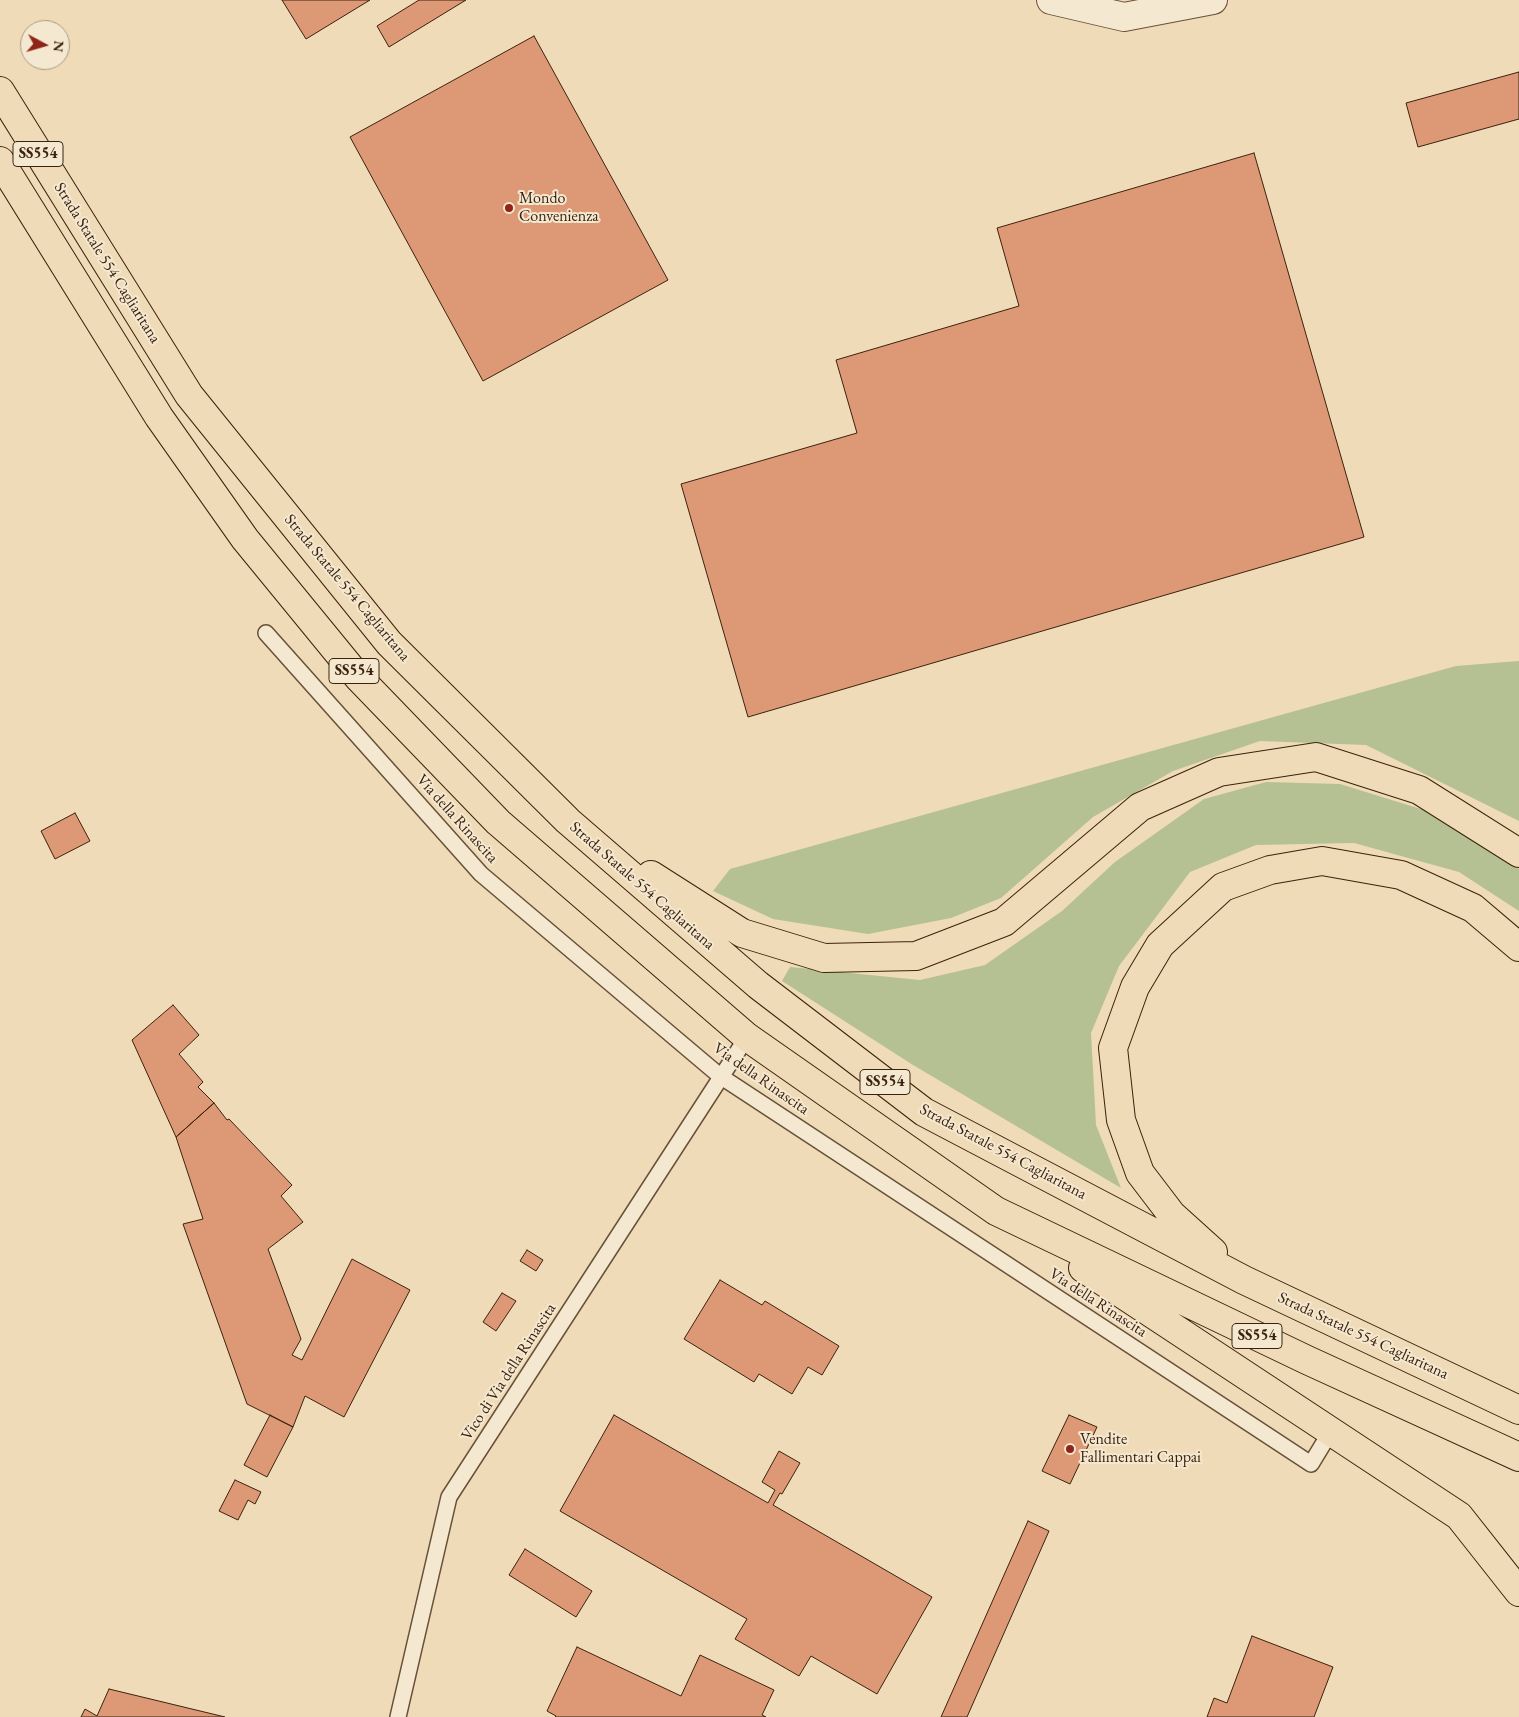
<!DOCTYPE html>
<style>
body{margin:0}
#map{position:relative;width:1519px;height:1717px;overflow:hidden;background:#efdbb7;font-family:"EB Garamond",serif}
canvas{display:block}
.north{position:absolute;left:20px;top:20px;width:50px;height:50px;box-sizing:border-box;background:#f5e8d0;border:1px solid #ab9983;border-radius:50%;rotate:96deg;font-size:14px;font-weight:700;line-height:20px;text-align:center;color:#3b220f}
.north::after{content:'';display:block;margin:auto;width:18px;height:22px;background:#8f2418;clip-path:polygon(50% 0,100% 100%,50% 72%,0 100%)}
</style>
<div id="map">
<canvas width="1519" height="1717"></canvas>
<div class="north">N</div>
</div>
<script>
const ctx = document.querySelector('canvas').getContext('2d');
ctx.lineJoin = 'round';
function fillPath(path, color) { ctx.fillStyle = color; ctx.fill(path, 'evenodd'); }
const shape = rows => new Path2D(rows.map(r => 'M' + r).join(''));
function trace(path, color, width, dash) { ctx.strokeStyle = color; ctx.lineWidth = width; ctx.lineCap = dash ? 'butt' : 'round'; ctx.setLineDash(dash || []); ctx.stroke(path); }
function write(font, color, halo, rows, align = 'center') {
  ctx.font = font + ' "EB Garamond",serif'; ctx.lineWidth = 4; ctx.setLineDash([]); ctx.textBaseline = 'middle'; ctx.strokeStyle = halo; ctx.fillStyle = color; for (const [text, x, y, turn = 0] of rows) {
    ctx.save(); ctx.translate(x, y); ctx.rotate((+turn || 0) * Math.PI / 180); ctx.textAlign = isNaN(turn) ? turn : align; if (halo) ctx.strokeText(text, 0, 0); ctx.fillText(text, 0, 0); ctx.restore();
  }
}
fillPath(shape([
 [1519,661,1519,821,1366,745,1260,741,1173,771,1093,817,1001,898,951,918,868,934,773,919,713,891,730,869,1456,666],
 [1266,782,1340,784,1424,810,1519,869,1519,911,1459,872,1354,843,1256,845,1190,872,1119,966,1091,1033,1096,1125,1121,1188,913,1065,782,981,790,967,920,980,985,965,1062,911,1115,862,1204,799]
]), '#b5c192');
const building = shape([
 [282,0,370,0,306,39,282,0],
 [419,0,466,0,389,47,377,26,419,0],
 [534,36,668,280,483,381,350,137,534,36],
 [1519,72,1519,119,1418,147,1406,103,1519,72],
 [1254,153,1364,537,748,717,681,484,857,433,836,360,1019,306,997,228,1254,153],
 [75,813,90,841,55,859,41,831,75,813],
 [173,1005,199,1035,179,1054,203,1082,198,1087,214,1103,176,1137,132,1040,173,1005],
 [214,1103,227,1120,229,1119,292,1185,281,1196,303,1222,268,1249,301,1339,292,1355,302,1360,352,1259,410,1290,344,1417,305,1396,293,1427,247,1404,183,1224,203,1219,176,1137,214,1103],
 [527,1250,543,1260,536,1271,520,1261,527,1250],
 [720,1280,762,1305,765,1301,839,1346,822,1375,808,1367,792,1394,759,1374,754,1382,684,1339,720,1280],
 [502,1293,516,1301,496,1331,483,1322,502,1293],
 [270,1415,293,1427,267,1477,244,1465,270,1415],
 [614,1415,768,1503,775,1490,762,1482,779,1451,800,1463,782,1494,780,1493,773,1505,932,1597,877,1694,811,1656,799,1676,735,1639,747,1619,560,1511,614,1415],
 [1069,1415,1097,1427,1070,1484,1042,1471,1069,1415],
 [235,1480,261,1492,255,1504,248,1500,238,1520,219,1511,235,1480],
 [1028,1521,1049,1531,967,1717,941,1717,1028,1521],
 [525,1549,592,1591,576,1617,509,1575,525,1549],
 [1252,1636,1333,1667,1314,1717,1207,1717,1214,1698,1227,1703,1252,1636],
 [577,1647,681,1696,700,1655,774,1690,762,1715,766,1717,555,1717,556,1716,547,1711,577,1647],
 [109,1689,225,1717,81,1717,85,1709,97,1716,109,1689]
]);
fillPath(building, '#dd9975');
trace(building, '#3b220f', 1);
const lane = shape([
 [266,633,481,874,720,1076,1311,1464,1331,1431],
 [398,1717,449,1497,747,1037]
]);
const street = shape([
 [1051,0,1124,17,1213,0]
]);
const highway = shape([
 [0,91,189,395,389,643,568,821,758,985,924,1112,1244,1280,1519,1410],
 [0,161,159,417,245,539,358,677,498,822,747,1037,996,1211,1307,1360,1519,1457],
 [651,875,742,933,824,958,916,956,1004,922,1140,807,1219,772,1316,757,1419,790,1519,853],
 [1213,1252,1172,1215,1140,1173,1121,1120,1113,1048,1135,987,1160,945,1223,887,1270,870,1322,861,1401,875,1473,908,1519,947],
 [1083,1268,1459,1516,1519,1592]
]);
trace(lane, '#685039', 18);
trace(street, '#685039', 30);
trace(highway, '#3b220f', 30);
trace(lane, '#f5e8d0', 15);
trace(street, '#f5e8d0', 28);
trace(highway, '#efdbb7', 28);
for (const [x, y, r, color] of [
 [509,208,5,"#8f2418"],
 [1070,1449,5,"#8f2418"]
]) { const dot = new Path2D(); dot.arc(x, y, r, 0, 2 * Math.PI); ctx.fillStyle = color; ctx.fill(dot); trace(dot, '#f5e8d0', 2); }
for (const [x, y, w] of [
 [38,154,50],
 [354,671,50],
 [885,1082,50],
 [1257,1336,50]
]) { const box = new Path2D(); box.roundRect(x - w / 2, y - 12.5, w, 25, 4); ctx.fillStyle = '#f5e8d0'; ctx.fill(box); trace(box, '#3b220f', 1); }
write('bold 15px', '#3b220f', null, [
 ["SS554",38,154],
 ["SS554",354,671],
 ["SS554",885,1082],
 ["SS554",1257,1336]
]);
write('16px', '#3b220f', '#f5e8d0', [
 ["Mondo",519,199],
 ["Convenienza",519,217],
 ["Vendite",1080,1440],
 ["Fallimentari Cappai",1080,1458]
], 'left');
write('16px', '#3b220f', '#f5e8d0', [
 ["Strada Statale 554 Cagliaritana",107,263,58],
 ["Strada Statale 554 Cagliaritana",347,588,50],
 ["Via della Rinascita",457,819,48],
 ["Strada Statale 554 Cagliaritana",642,886,41],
 ["Via della Rinascita",761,1079,35],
 ["Strada Statale 554 Cagliaritana",1003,1152,28],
 ["Via della Rinascita",1098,1303,33],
 ["Strada Statale 554 Cagliaritana",1363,1336,25],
 ["Vico di Via della Rinascita",509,1372,-57]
]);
</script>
